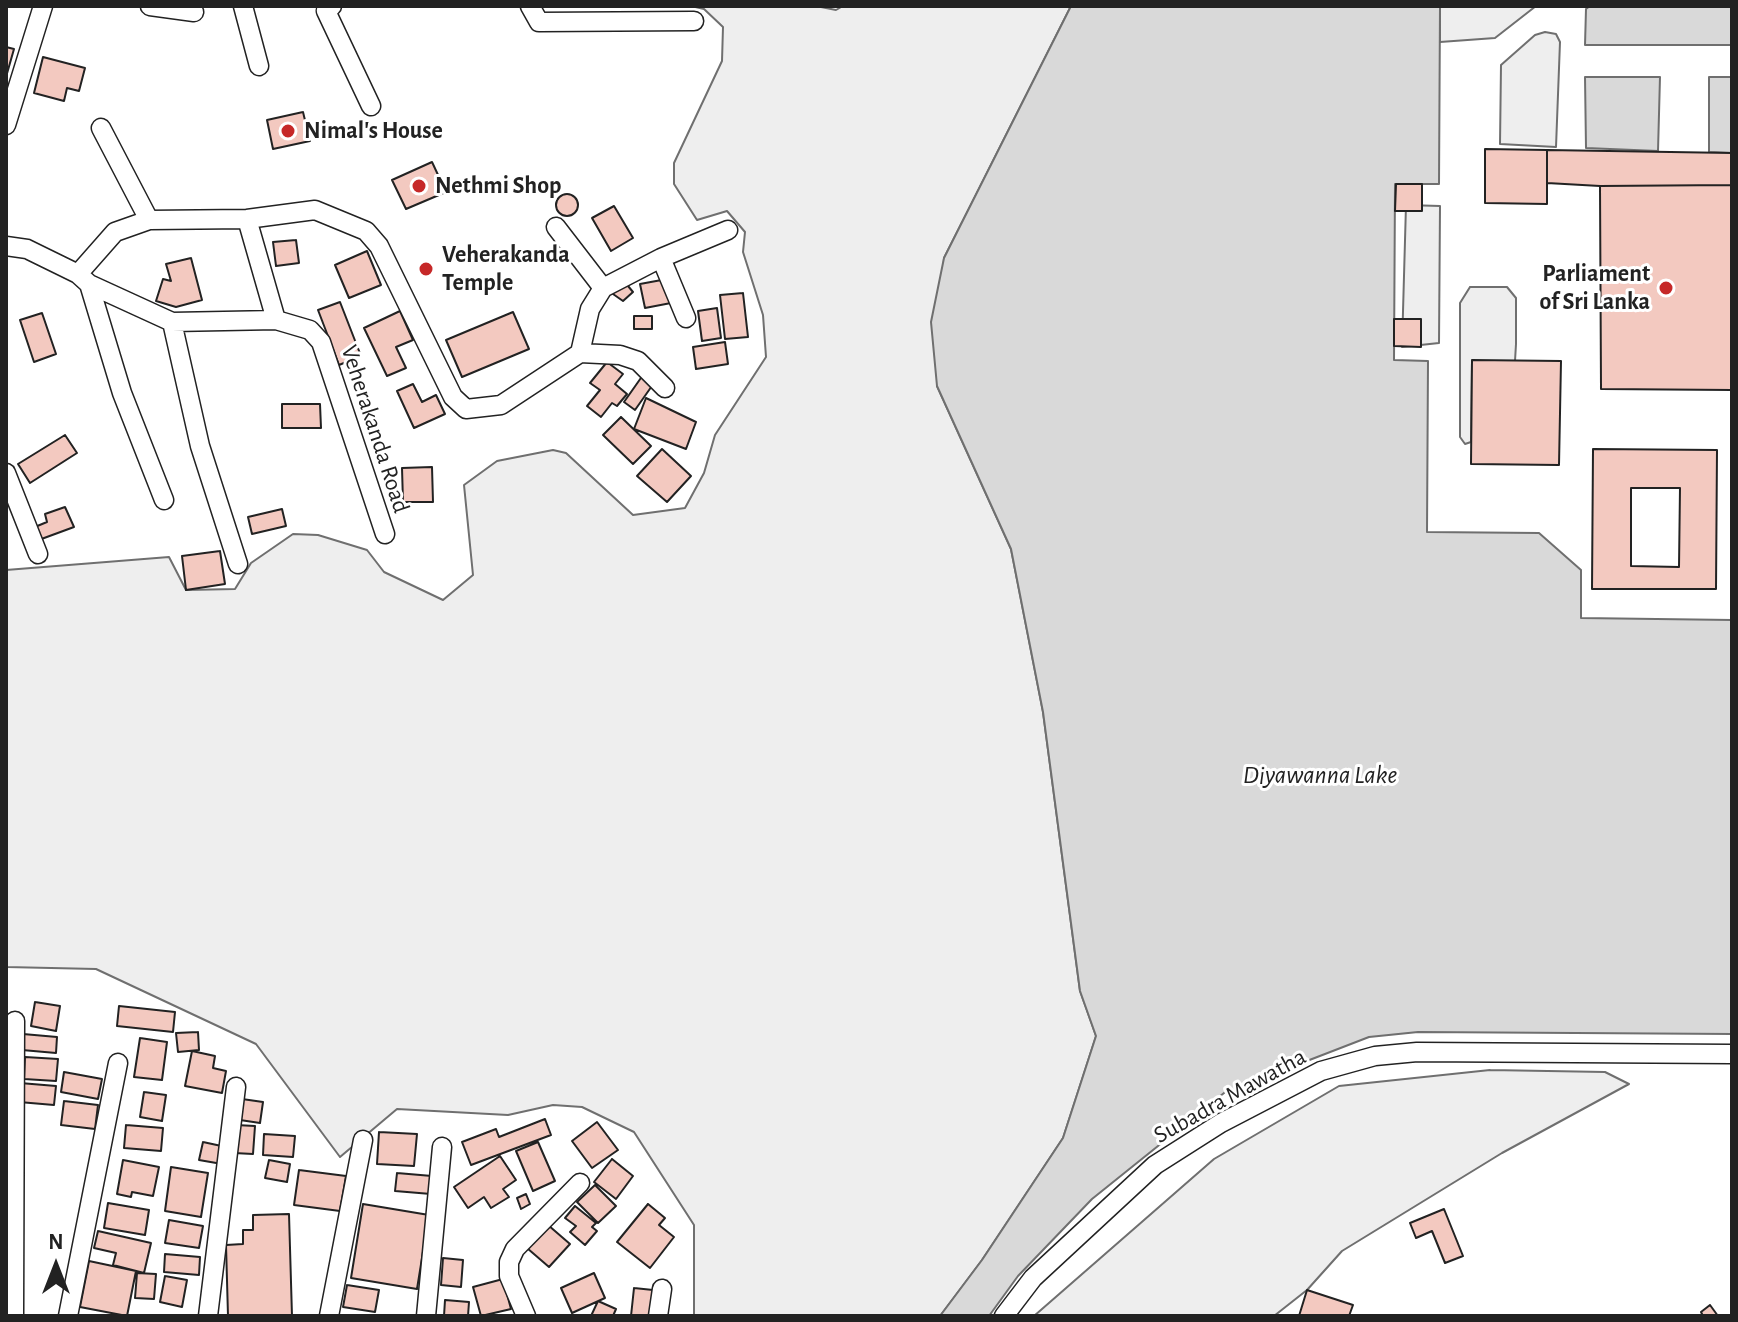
<!DOCTYPE html>
<style>
body{margin:0}
#map{position:relative;width:1738px;height:1322px;overflow:hidden;background:#fff;font-family:"Alegreya Sans",sans-serif}
canvas{display:block}
.frame{position:absolute;inset:0;border:8px solid #222;pointer-events:none}
.north{position:absolute;left:16px;top:1226px;width:80px;height:80px;-webkit-text-stroke:6px #fff;paint-order:stroke;rotate:0deg;font-size:22px;font-weight:700;line-height:32px;text-align:center;color:#222}
.north::after{content:'';display:block;margin:auto;width:28px;height:36px;background:#222;clip-path:polygon(50% 0,100% 100%,50% 72%,0 100%)}
</style>
<div id="map">
<canvas width="1738" height="1322"></canvas>
<div class="frame"></div>
<div class="north">N</div>
</div>
<script>
const ctx = document.querySelector('canvas').getContext('2d');
ctx.lineJoin = 'round';
function fillPath(path, color) { ctx.fillStyle = color; ctx.fill(path, 'evenodd'); }
const shape = rows => new Path2D(rows.map(r => 'M' + r).join(''));
function trace(path, color, width, dash) { ctx.strokeStyle = color; ctx.lineWidth = width; ctx.lineCap = dash ? 'butt' : 'round'; ctx.setLineDash(dash || []); ctx.stroke(path); }
function write(font, color, halo, rows, align = 'center') {
  ctx.font = font + ' "Alegreya Sans",sans-serif'; ctx.lineWidth = 6; ctx.setLineDash([]); ctx.textBaseline = 'middle'; ctx.strokeStyle = halo; ctx.fillStyle = color; for (const [text, x, y, turn = 0] of rows) {
    ctx.save(); ctx.translate(x, y); ctx.rotate((+turn || 0) * Math.PI / 180); ctx.textAlign = isNaN(turn) ? turn : align; if (halo) ctx.strokeText(text, 0, 0); ctx.fillText(text, 0, 0); ctx.restore();
  }
}
const green = shape([
 [691,6,816,6,836,10,843,6,1071,6,944,258,937,386,1011,549,1043,712,1080,991,1096,1036,1063,1138,982,1260,940,1316,694,1316,694,1225,634,1132,582,1107,553,1105,508,1115,397,1109,340,1157,256,1044,96,969,6,967,6,570,169,557,186,590,235,589,251,563,293,534,318,535,367,550,384,572,443,600,473,575,464,485,497,461,553,450,566,453,633,515,685,508,704,473,715,435,766,357,763,315,743,252,745,232,727,211,697,220,674,184,674,163,722,61,723,27,704,9,691,6],
 [1440,6,1536,6,1495,38,1440,42,1440,6],
 [1545,32,1556,34,1560,42,1556,147,1500,144,1501,65,1535,35,1545,32],
 [1406,205,1440,206,1439,343,1402,347,1406,205],
 [1470,287,1507,287,1516,298,1516,344,1515,361,1472,361,1471,442,1465,444,1460,437,1460,303,1470,287],
 [1490,1070,1605,1072,1629,1084,1502,1153,1342,1251,1307,1290,1274,1316,1034,1316,1214,1159,1339,1086,1490,1070]
]);
fillPath(green, '#eee');
trace(green, '#6f6f6f', 2);
const water = shape([
 [1071,6,1440,6,1439,184,1395,184,1394,360,1428,361,1427,532,1539,533,1581,570,1581,618,1732,620,1732,1034,1418,1032,1369,1037,1224,1093,1092,1199,1018,1276,989,1316,940,1316,982,1260,1063,1138,1096,1036,1080,991,1043,712,1011,549,937,386,931,322,944,258,1071,6],
 [1590,6,1732,6,1732,45,1585,45,1586,9,1590,6],
 [1585,77,1660,77,1658,151,1586,148,1585,77],
 [1709,77,1732,77,1732,153,1709,152,1709,77]
]);
fillPath(water, '#d9d9d9');
trace(water, '#6f6f6f', 2);
const building = shape([
 [6,47,14,49,6,77,6,47],
 [43,57,85,68,79,91,67,88,64,101,34,93,43,57],
 [303,112,310,141,273,149,267,120,303,112],
 [1485,149,1547,150,1547,204,1485,203,1485,149],
 [1547,150,1732,153,1732,185,1600,186,1547,183,1547,150],
 [432,162,446,192,406,209,392,180,432,162],
 [1396,184,1422,184,1422,211,1395,211,1396,184],
 [1732,185,1732,390,1601,389,1600,186,1732,185],
 '556 205a11 11 0 1 1 22 0a11 11 0 1 1-22 0Z',
 [614,206,633,238,611,251,592,218,614,206],
 [296,240,299,263,276,266,273,242,296,240],
 [367,251,381,285,349,298,335,265,367,251],
 [191,258,202,300,176,307,156,301,163,279,171,281,166,264,191,258],
 [667,279,671,303,645,308,640,284,667,279],
 [623,280,633,292,623,301,613,294,615,284,623,280],
 [743,293,748,337,725,339,720,295,743,293],
 [340,302,361,356,339,365,318,310,340,302],
 [717,308,721,338,702,341,698,311,717,308],
 [400,311,413,340,396,347,406,368,387,376,364,328,400,311],
 [513,312,529,349,462,377,446,340,513,312],
 [42,313,56,354,34,362,20,320,42,313],
 [634,316,652,316,652,329,634,329,634,316],
 [1394,319,1421,319,1421,347,1394,346,1394,319],
 [725,342,728,364,696,369,693,347,725,342],
 [1472,360,1561,361,1559,465,1471,464,1472,360],
 [607,362,623,374,615,384,627,394,617,406,612,403,601,417,587,406,600,390,590,383,607,362],
 [643,375,654,383,635,410,624,402,643,375],
 [413,384,422,402,436,395,445,414,414,428,397,391,413,384],
 [646,398,696,422,686,449,634,429,646,398],
 [282,404,320,404,321,428,282,428,282,404],
 [621,417,651,446,633,464,603,435,621,417],
 [65,435,77,453,30,483,18,464,65,435],
 [662,449,691,476,667,502,637,476,662,449],
 [1593,449,1717,450,1716,589,1592,589,1593,449],
 [1631,488,1680,488,1679,567,1631,566,1631,488],
 [432,467,433,502,403,502,402,468,432,467],
 [65,507,74,527,36,541,30,529,47,522,45,514,65,507],
 [282,509,286,526,252,534,248,517,282,509],
 [220,551,225,584,186,590,182,556,220,551],
 [35,1002,60,1006,56,1031,31,1026,35,1002],
 [119,1006,175,1012,173,1032,117,1026,119,1006],
 [198,1032,199,1050,178,1052,176,1033,198,1032],
 [23,1034,57,1037,56,1053,22,1050,23,1034],
 [140,1038,167,1042,162,1080,134,1077,140,1038],
 [192,1051,215,1056,213,1068,226,1071,222,1093,185,1086,192,1051],
 [25,1057,58,1059,56,1081,24,1079,25,1057],
 [64,1072,102,1079,98,1099,61,1092,64,1072],
 [20,1083,56,1086,54,1105,19,1102,20,1083],
 [144,1092,166,1095,162,1121,140,1117,144,1092],
 [242,1099,263,1102,260,1123,240,1120,242,1099],
 [64,1101,98,1105,95,1129,61,1125,64,1101],
 [545,1119,551,1135,471,1165,462,1142,496,1129,499,1137,545,1119],
 [597,1122,618,1150,592,1168,572,1141,597,1122],
 [126,1125,163,1128,161,1151,124,1148,126,1125],
 [236,1125,255,1126,253,1154,234,1153,236,1125],
 [379,1132,417,1134,414,1166,377,1164,379,1132],
 [264,1134,295,1136,293,1157,263,1155,264,1134],
 [203,1142,226,1147,222,1164,199,1160,203,1142],
 [538,1142,555,1181,533,1191,516,1151,538,1142],
 [500,1156,516,1180,503,1189,509,1197,491,1208,484,1197,468,1208,454,1187,500,1156],
 [612,1159,633,1176,616,1199,594,1182,612,1159],
 [123,1160,159,1167,153,1196,132,1192,131,1197,117,1194,123,1160],
 [269,1160,290,1164,287,1182,265,1178,269,1160],
 [171,1167,208,1173,201,1217,165,1211,171,1167],
 [299,1170,346,1176,340,1211,294,1205,299,1170],
 [397,1173,432,1176,431,1194,395,1191,397,1173],
 [595,1185,616,1206,598,1223,577,1202,595,1185],
 [526,1194,530,1204,521,1209,517,1198,526,1194],
 [108,1203,149,1210,145,1235,104,1228,108,1203],
 [363,1204,429,1215,417,1289,351,1278,363,1204],
 [648,1204,665,1218,659,1225,674,1237,650,1268,617,1242,648,1204],
 [575,1206,596,1223,592,1227,597,1231,585,1245,570,1232,576,1226,565,1218,575,1206],
 [1444,1209,1463,1256,1445,1263,1432,1231,1416,1238,1410,1223,1444,1209],
 [289,1214,292,1316,228,1316,226,1245,243,1244,243,1230,253,1230,253,1215,289,1214],
 [169,1220,203,1226,199,1248,165,1243,169,1220],
 [548,1225,570,1244,549,1267,527,1248,548,1225],
 [98,1231,151,1243,144,1273,113,1265,116,1253,94,1248,98,1231],
 [165,1254,200,1257,199,1275,164,1272,165,1254],
 [443,1258,463,1260,461,1287,441,1285,443,1258],
 [89,1261,136,1271,127,1316,80,1307,89,1261],
 [137,1273,156,1274,154,1299,135,1298,137,1273],
 [594,1273,605,1298,572,1313,561,1288,594,1273],
 [165,1276,187,1280,182,1307,160,1302,165,1276],
 [503,1279,511,1309,481,1316,473,1287,503,1279],
 [347,1285,379,1290,375,1312,343,1307,347,1285],
 [634,1288,653,1290,651,1316,631,1316,634,1288],
 [1307,1290,1353,1305,1349,1316,1299,1316,1307,1290],
 [445,1300,469,1302,468,1316,444,1316,445,1300],
 [598,1301,616,1309,613,1316,591,1316,598,1301],
 [1710,1305,1718,1316,1703,1316,1701,1312,1710,1305]
]);
fillPath(building, '#f3c9c0');
trace(building, '#222', 2);
const minor = shape([
 [150,6,194,12],
 [243,6,259,66],
 [332,6,326,11,371,106],
 [530,6,539,22,694,21],
 [6,125,43,6],
 [101,128,149,220],
 [247,219,276,320],
 [556,227,603,288],
 [6,246,27,249,78,274,89,284,172,322,276,320,310,330,321,342,385,534],
 [661,258,686,318],
 [78,274,115,232,149,220,247,219,315,210,366,231,379,246,453,397,466,409,501,405,580,353,620,355,638,361,665,388],
 [89,284,122,393,164,500],
 [172,322,200,446,238,564],
 [580,353,590,309,603,288,661,258,728,230],
 [6,473,38,554],
 [14,1316,15,1021],
 [68,1316,118,1063],
 [208,1316,236,1087],
 [329,1316,363,1140],
 [426,1316,442,1147],
 [526,1316,509,1276,509,1262,515,1249,580,1183],
 [658,1316,662,1289],
 [1004,1316,1033,1278,1155,1165,1221,1123,1321,1071,1375,1056,1417,1052,1732,1054]
]);
trace(minor, '#222', 21);
trace(minor, '#fff', 18);
for (const [x, y, r, color] of [
 [288,131,8,"#c62828"],
 [419,186,8,"#c62828"],
 [426,269,8,"#c62828"],
 [1666,288,8,"#c62828"]
]) { const dot = new Path2D(); dot.arc(x, y, r, 0, 2 * Math.PI); ctx.fillStyle = color; ctx.fill(dot); trace(dot, '#fff', 3); }
write('bold 24px', '#222', '#fff', [
 ["Nimal's House",304,131],
 ["Nethmi Shop",435,186],
 ["Veherakanda",442,255],
 ["Temple",442,283],
 ["Parliament",1650,274,"right"],
 ["of Sri Lanka",1650,302,"right"]
], 'left');
write('24px', '#222', '#fff', [
 ["Veherakanda Road",375,429,72],
 ["Subadra Mawatha",1230,1096,-29]
]);
write('italic 26px', '#222', '#fff', [
 ["Diyawanna Lake",1320,775]
]);
</script>
